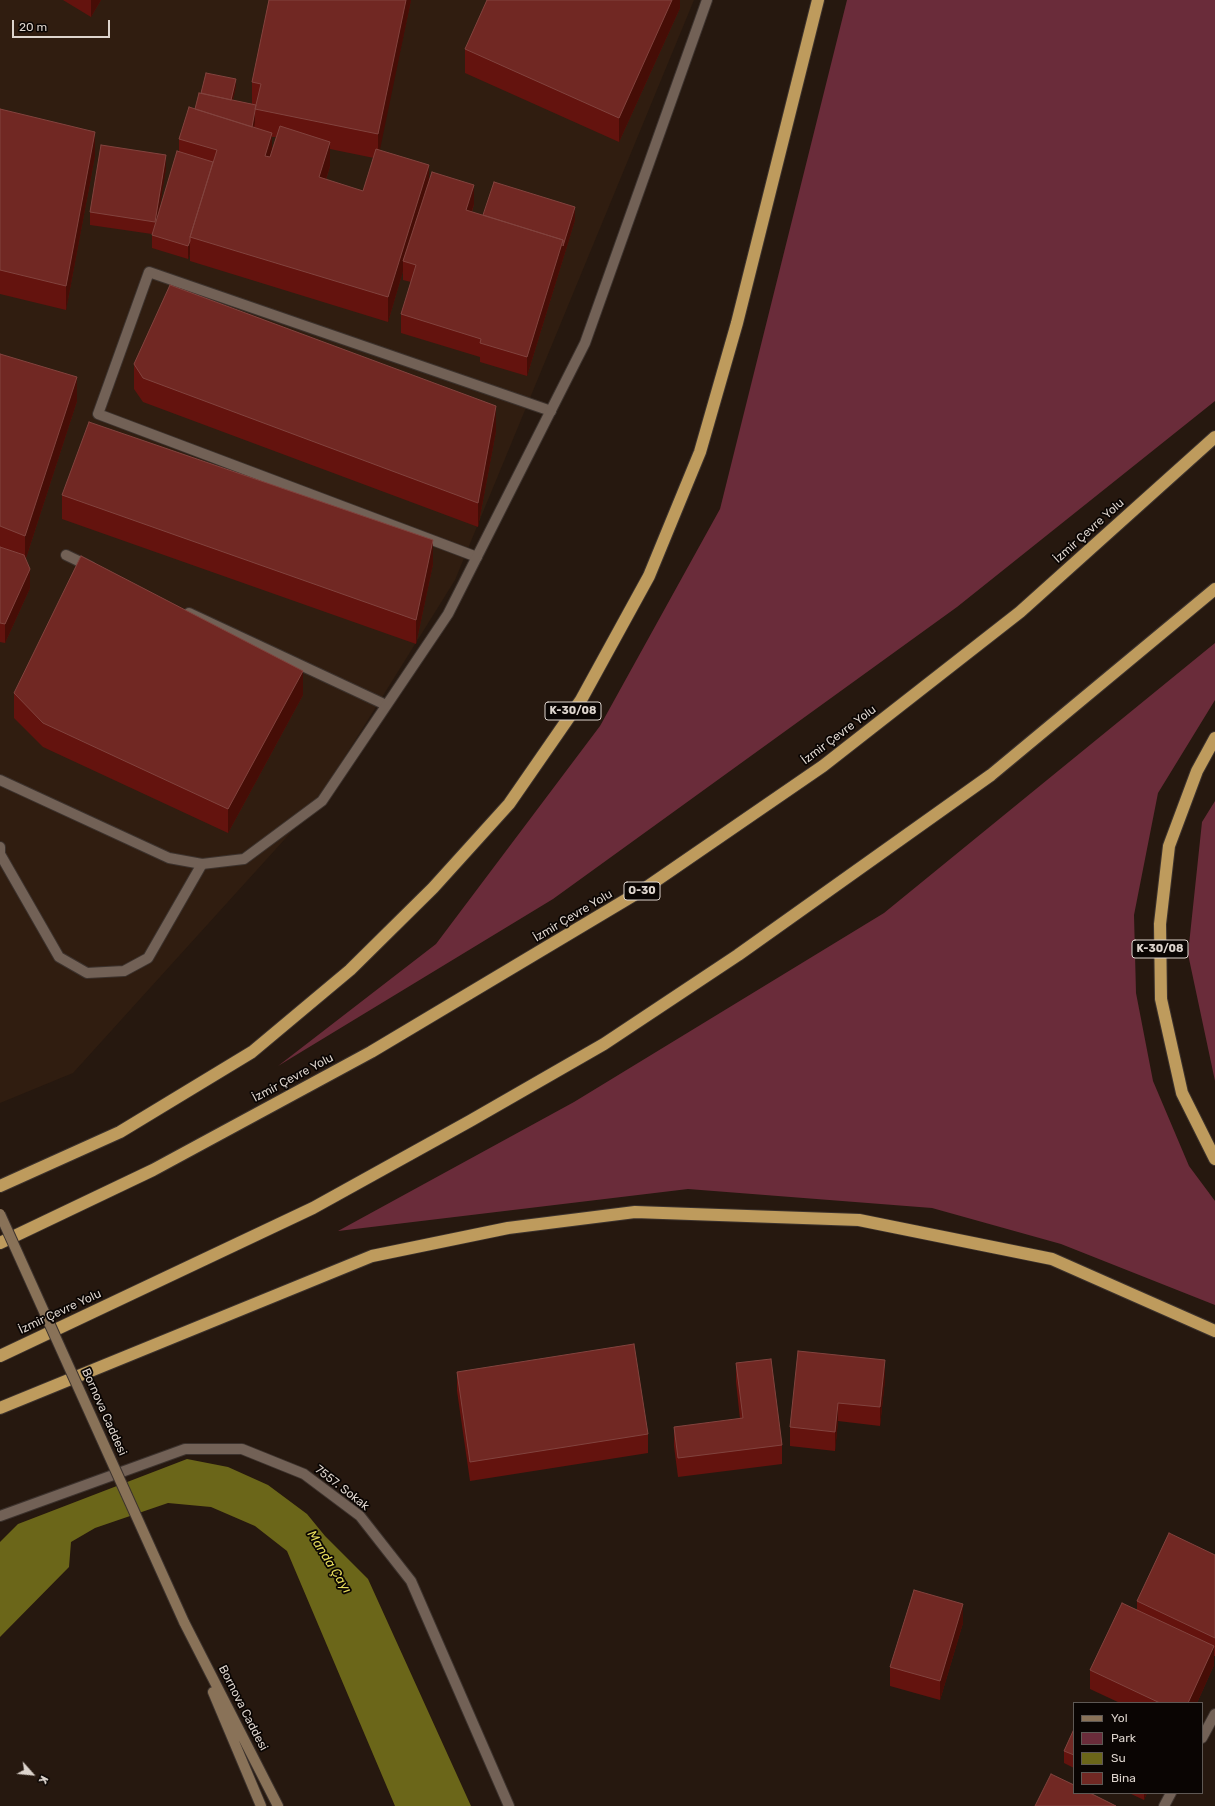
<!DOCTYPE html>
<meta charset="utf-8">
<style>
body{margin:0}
#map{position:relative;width:1215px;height:1806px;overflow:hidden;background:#26180f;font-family:Rubik,sans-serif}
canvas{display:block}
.legend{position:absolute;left:1073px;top:1702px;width:130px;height:92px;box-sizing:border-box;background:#0a0503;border:1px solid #5e5854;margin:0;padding:5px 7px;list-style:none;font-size:12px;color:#ddd4cd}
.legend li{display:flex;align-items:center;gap:8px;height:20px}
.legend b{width:20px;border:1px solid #5e5854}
.north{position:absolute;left:12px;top:1754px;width:40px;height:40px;-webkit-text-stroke:3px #0a0503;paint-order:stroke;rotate:117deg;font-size:11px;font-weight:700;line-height:16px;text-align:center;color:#ddd4cd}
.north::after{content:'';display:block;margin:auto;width:14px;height:18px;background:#ddd4cd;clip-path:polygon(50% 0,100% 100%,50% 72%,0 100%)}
.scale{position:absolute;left:12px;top:20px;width:98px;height:18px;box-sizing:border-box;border:2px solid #ddd4cd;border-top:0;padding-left:5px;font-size:12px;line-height:14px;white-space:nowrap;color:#ddd4cd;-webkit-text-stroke:3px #0a0503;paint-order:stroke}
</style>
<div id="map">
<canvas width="1215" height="1806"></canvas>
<ul class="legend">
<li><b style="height:5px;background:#897258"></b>Yol</li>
<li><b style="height:11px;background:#6a2c3a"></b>Park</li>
<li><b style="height:11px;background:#6b6619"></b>Su</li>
<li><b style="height:11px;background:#712823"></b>Bina</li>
</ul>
<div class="north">K</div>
<div class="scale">20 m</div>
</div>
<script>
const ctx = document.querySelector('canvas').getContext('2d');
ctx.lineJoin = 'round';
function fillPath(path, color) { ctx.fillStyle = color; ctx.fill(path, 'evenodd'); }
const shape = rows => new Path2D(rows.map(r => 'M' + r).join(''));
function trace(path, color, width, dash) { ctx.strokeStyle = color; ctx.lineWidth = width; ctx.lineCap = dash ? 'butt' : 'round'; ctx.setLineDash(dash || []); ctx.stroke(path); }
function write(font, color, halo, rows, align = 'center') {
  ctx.font = font + ' Rubik,sans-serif'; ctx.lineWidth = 3.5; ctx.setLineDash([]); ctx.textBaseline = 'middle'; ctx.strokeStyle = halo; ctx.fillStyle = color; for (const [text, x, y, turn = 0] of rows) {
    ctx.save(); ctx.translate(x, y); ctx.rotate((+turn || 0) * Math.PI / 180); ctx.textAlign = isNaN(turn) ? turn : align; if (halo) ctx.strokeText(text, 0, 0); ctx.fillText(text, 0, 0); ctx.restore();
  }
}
fillPath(shape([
 [0,0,694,0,455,580,313,808,73,1073,0,1103]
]), '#301d10');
fillPath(shape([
 [847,0,1215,0,1215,401,957,607,553,899,278,1066,436,944,600,726,720,509],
 [1215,643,1215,700,1158,793,1134,915,1136,993,1153,1081,1189,1166,1215,1201,1215,1305,1061,1244,932,1208,688,1189,338,1231,574,1102,884,913],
 [1215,801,1215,1081,1188,954,1202,822]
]), '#6a2c3a');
fillPath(shape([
 [187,1459,228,1467,268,1485,307,1514,325,1536,368,1579,471,1806,395,1806,287,1551,255,1526,211,1507,168,1503,95,1528,71,1542,69,1567,0,1637,0,1542,18,1524]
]), '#6b6619');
const service = shape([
 [66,555,91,567],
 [477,557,98,414,149,272,551,411],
 [189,613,386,705],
 [0,847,0,854,59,957,87,973,124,971,148,958,202,864]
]);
const minor = shape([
 [0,780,169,858,202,864,244,859,322,801,448,614,585,343,707,0],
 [0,1516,185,1449,242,1449,304,1474,360,1516,411,1581,509,1806],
 [1202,1738,1215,1714],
 [1164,1806,1171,1793]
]);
const secondary = shape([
 [184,1622,278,1806],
 [213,1692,261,1806]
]);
const motorway = shape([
 [1215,738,1197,771,1169,846,1160,924,1161,999,1182,1093,1215,1159],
 [0,1186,120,1132,252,1052,350,970,433,888,509,804,581,700,649,576,700,452,737,323,818,0],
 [0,1243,153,1170,371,1052,644,889,823,766,1020,612,1215,437],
 [0,1356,313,1208,470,1121,604,1044,738,955,991,775,1215,589],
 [0,1408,372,1256,508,1228,635,1212,859,1220,1052,1259,1215,1331]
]);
trace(service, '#3c322d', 12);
trace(minor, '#3c322d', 12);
trace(secondary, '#3c322d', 12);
trace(motorway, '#3c322d', 14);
trace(service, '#726156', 10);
trace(minor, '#726156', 10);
trace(secondary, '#897258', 10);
trace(motorway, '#be9b5d', 12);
const secondaryBridge = shape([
 [0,1214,184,1622]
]);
trace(secondaryBridge, '#3c322d', 12, []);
trace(secondaryBridge, '#897258', 10);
fillPath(shape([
 [63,0,101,0,91,17],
 [269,0,411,0,379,150,429,182,474,204,472,212,483,215,575,220,527,376,480,362,480,357,401,333,401,314,411,282,403,280,403,271,388,322,190,261,190,254,188,259,152,248,152,234,90,225,90,212,166,168,159,210,179,152,179,139,195,109,201,93,236,86,233,100,252,104,252,82],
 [272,137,276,137,272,149],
 [330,149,374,158,363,191,326,180,330,166],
 [680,0,680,8,619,142,465,73,465,49],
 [0,109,95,156,66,310,0,294],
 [0,354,77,401,26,558,30,588,5,643,0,642],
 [134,364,496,431,478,527,143,402,134,389],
 [62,495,433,564,416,644,62,519],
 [14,693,303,695,228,833,43,747,14,718],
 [736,1363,782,1445,782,1464,678,1477,674,1446,674,1427,740,1419,736,1382],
 [457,1372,648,1434,648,1453,470,1481,457,1391],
 [885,1379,880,1426,838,1421,835,1451,790,1446,790,1427],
 [1215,1555,1215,1656,1214,1656,1214,1665,1197,1703,1120,1703,1090,1689,1090,1670,1137,1610,1137,1601],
 [963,1623,940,1700,890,1686,890,1667],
 [1074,1729,1074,1768,1064,1763,1064,1751],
 [1129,1793,1147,1793,1144,1800]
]), '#64130e');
fillPath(shape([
 [91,0,101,0,91,17],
 [406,0,411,0,378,159,378,134],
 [672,0,680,0,680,8,619,142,619,118],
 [236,79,236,86,230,112,230,106],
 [255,109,255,122,251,144,251,131],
 [95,132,95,156,66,310,66,286],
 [272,133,272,157,265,180,265,156],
 [330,142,330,166,319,202,319,177],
 [166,155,166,168,155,235,155,222],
 [429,165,429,190,403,261,403,271,388,322,388,297],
 [474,185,474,204,466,229,466,210],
 [575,207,575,220,527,376,527,357,563,240],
 [190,241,190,254,188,259,188,246],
 [77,377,77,401,25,561,25,536],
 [496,406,496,431,478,527,478,503],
 [433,540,433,564,416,644,416,620],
 [30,569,30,588,5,643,5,624],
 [303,671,303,695,228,833,228,809],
 [885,1360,885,1379,880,1426,880,1407],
 [838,1403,838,1421,835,1451,835,1432],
 [963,1604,963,1623,940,1700,940,1681],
 [1214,1646,1214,1665,1197,1703,1188,1703],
 [1144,1793,1147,1793,1144,1800]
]), '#460d06');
const building = shape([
 [269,0,406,0,378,134,255,109,261,84,252,82,269,0],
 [487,0,672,0,619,118,465,49,487,0],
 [206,73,236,79,231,100,201,93,206,73],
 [199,93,256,105,252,127,195,109,199,93],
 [189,107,272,133,265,156,270,157,280,126,330,142,319,177,363,191,376,149,429,165,388,297,190,237,217,150,179,139,189,107],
 [0,109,95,132,66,286,0,270,0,109],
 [101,145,166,155,155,222,90,212,101,145],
 [177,151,213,162,190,237,190,241,188,246,152,235,177,151],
 [432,172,474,185,466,210,563,240,527,357,480,343,481,339,401,314,416,265,403,261,432,172],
 [494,182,575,207,563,246,563,240,483,215,494,182],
 [170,285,496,406,478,503,143,378,134,364,170,285],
 [0,354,77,377,25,536,0,526,0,354],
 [89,422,433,540,416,620,62,495,89,422],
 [0,547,24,555,30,569,5,624,0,623,0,547],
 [81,556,303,671,228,809,43,723,14,693,81,556],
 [634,1344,648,1434,470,1462,457,1372,634,1344],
 [798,1351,885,1360,880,1407,838,1403,835,1432,790,1427,798,1351],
 [771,1359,782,1445,678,1458,674,1427,743,1418,736,1363,771,1359],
 [1169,1533,1215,1555,1215,1638,1137,1601,1169,1533],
 [914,1590,963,1604,940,1681,890,1667,914,1590],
 [1122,1603,1214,1646,1188,1703,1160,1703,1090,1670,1122,1603],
 [1074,1729,1074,1755,1064,1751,1074,1729],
 [1051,1774,1074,1785,1074,1793,1090,1793,1116,1806,1035,1806,1051,1774]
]);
fillPath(building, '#712823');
trace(building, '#82433e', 1);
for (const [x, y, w] of [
 [573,711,56],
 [642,891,36],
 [1160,949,56]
]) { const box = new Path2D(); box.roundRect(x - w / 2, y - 9, w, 18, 3); ctx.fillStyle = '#0a0503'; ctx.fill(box); trace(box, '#ddd4cd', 1); }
write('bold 11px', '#ddd4cd', null, [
 ["K-30/08",573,711],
 ["O-30",642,891],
 ["K-30/08",1160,949]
]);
write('12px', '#ddd4cd', '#0a0503', [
 ["İzmir Çevre Yolu",1089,531,-42],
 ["İzmir Çevre Yolu",839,735,-37],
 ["İzmir Çevre Yolu",573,916,-31],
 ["İzmir Çevre Yolu",293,1078,-28],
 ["İzmir Çevre Yolu",60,1312,-25],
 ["Bornova Caddesi",104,1412,66],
 ["7557. Sokak",342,1488,38],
 ["Bornova Caddesi",243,1708,63]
]);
write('italic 13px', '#e5db5b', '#0a0503', [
 ["Manda Çayı",329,1562,58]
]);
</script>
